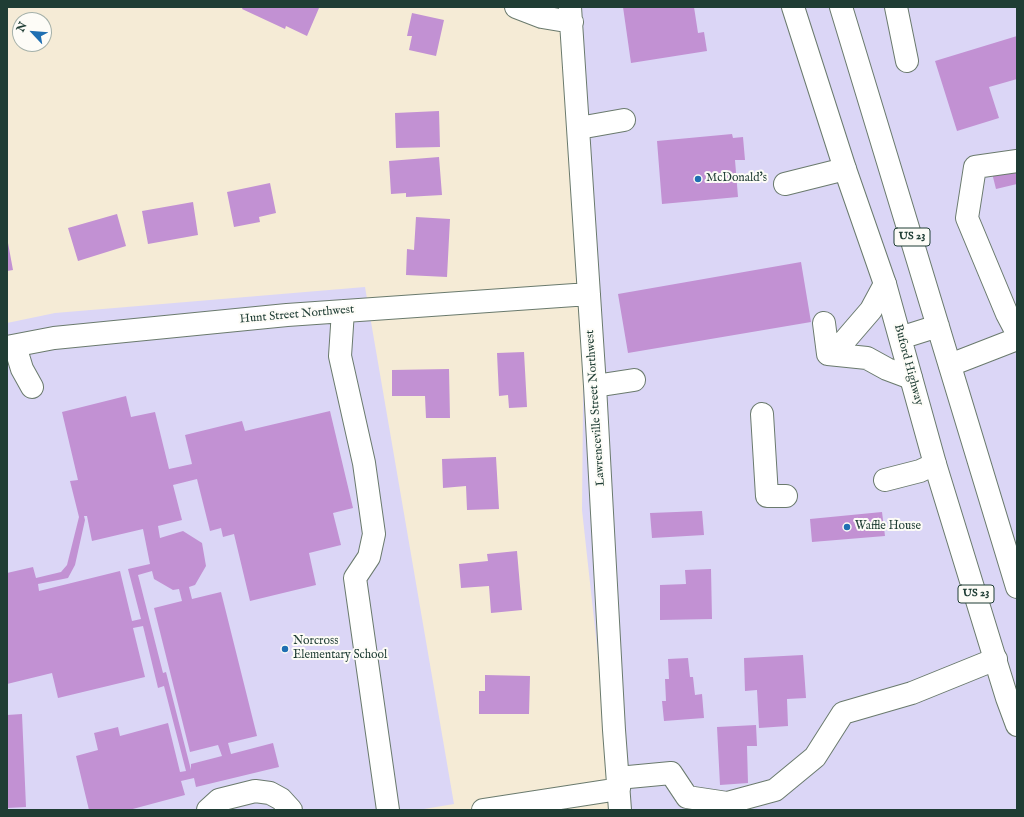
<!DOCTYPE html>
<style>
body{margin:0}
#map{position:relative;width:1024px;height:817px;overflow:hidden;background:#f5ebd6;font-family:"IM FELL English",serif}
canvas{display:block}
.frame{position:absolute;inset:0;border:8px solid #1f3d34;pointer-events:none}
.north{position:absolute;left:12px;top:12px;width:40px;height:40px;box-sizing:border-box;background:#fdfcf7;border:1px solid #a4b0a9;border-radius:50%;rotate:296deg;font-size:11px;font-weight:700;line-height:16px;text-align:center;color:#1f3d34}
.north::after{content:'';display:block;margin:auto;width:14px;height:18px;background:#1f6fb2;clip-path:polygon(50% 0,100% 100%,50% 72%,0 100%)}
</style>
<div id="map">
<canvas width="1024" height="817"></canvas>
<div class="frame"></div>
<div class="north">N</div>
</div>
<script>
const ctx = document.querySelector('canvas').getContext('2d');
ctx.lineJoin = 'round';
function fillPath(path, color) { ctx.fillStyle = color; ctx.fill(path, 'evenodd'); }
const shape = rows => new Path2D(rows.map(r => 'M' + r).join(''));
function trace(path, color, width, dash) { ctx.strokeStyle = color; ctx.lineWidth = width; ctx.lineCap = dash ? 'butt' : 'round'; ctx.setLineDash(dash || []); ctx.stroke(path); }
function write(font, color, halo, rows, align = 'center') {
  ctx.font = font + ' "IM FELL English",serif'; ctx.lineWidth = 4; ctx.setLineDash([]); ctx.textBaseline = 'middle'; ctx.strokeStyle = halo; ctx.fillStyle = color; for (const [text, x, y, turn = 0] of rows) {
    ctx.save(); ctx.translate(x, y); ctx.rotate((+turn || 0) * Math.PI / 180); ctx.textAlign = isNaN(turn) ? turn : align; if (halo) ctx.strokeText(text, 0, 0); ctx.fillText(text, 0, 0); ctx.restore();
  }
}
fillPath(shape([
 [536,7,1017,7,1017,810,615,810,582,510,585,200,571,14],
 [365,287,454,804,418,810,7,810,7,323,55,313]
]), '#dbd6f6');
fillPath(shape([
 [243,7,317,7,319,8,307,36,286,26,285,29,242,9],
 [623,7,694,7,698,33,704,32,707,51,631,63],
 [412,13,444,20,436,56,409,50,412,36,407,36],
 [1017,36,1017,79,989,87,999,118,957,131,935,61],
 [439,111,440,147,396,148,395,113],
 [732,134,733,138,743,137,745,160,735,160,738,197,662,204,657,141],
 [439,157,442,195,406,197,406,193,391,194,389,161],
 [1017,164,1017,184,996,189,991,169],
 [270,183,276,213,259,217,260,222,234,227,227,192],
 [193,202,198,235,148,244,142,211],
 [117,214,126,246,78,261,68,228],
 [416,217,450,219,447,277,406,275,407,249,414,250],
 [8,243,13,270,7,271,7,244],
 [801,262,811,322,628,353,618,294],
 [524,352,527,407,509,408,508,395,499,396,497,353],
 [449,369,450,418,426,418,425,396,392,396,392,370],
 [126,396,131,417,155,412,169,469,192,464,185,435,242,421,245,431,330,411,353,508,333,513,341,545,309,553,316,585,250,601,234,534,223,537,221,528,210,531,197,479,173,485,182,520,158,526,160,538,183,531,202,543,206,566,195,585,189,587,192,599,221,592,257,736,228,743,231,754,273,743,279,767,196,787,194,778,181,781,185,795,129,810,89,810,76,756,98,750,94,733,118,727,120,736,168,723,180,772,186,771,164,686,158,688,143,626,133,628,145,677,58,698,52,673,7,684,7,573,33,567,36,578,61,572,67,565,79,517,70,481,78,480,62,412],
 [84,516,87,516,92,541,143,529,150,564,128,569,141,619,132,621,120,571,39,591,38,584,68,578,75,565,85,520],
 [152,571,154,579,173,590,179,589,182,601,154,608,190,752,218,745,222,756,191,764,191,770,166,672,163,673,138,575],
 [496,457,499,509,467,510,466,486,443,488,442,459],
 [702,511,704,535,652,538,650,513],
 [882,512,885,536,812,542,810,519],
 [517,551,522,610,491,613,489,586,461,588,459,564,488,561,487,554],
 [711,569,712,619,660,620,660,585,686,584,685,570],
 [803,655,806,698,787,699,788,726,759,728,757,690,745,691,744,658],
 [688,658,690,677,693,677,695,695,702,694,704,718,664,721,662,701,666,701,665,679,669,679,668,659],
 [485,675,530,676,529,714,479,714,479,691,485,691],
 [22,714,26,807,7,808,7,715],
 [756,725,757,746,747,746,748,783,720,785,717,727]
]), '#c291d3');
const minor = shape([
 [516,7,542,17,572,22],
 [570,7,595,386,614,730,620,810],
 [896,7,907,61],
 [579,128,624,120],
 [1017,161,975,167,967,218,1007,314,1017,333],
 [785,184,845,169],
 [343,311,340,356,364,463,374,534,369,557,355,578,388,810],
 [824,323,828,354],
 [15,346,22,369,32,387],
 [7,347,54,338,287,315,589,294],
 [828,354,840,346,871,310,885,284],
 [828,354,867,358,887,369,911,378],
 [950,365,1017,339],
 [595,386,634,380],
 [762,414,767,496,786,496],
 [885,480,920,471,935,464],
 [618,778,671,773,687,797,727,803,775,790,815,757,843,713,912,693,996,659],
 [208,810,219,800,255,791,270,793,281,799,291,810],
 [483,810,619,789]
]);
const major = shape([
 [793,7,845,169,885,284,935,464,1007,698,1017,725],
 [841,7,1017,587],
 [900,338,938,326]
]);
trace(minor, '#6a7a6d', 24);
trace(major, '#6a7a6d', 24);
trace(minor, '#fff', 22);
trace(major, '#fff', 22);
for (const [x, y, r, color] of [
 [698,179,4,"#1f6fb2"],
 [847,527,4,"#1f6fb2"],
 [285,649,4,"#1f6fb2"]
]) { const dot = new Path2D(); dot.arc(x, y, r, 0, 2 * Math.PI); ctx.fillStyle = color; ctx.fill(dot); trace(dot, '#fdfcf7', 1.5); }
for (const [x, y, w] of [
 [912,237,36],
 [976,594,36]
]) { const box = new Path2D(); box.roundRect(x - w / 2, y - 9, w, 18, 3); ctx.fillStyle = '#fdfcf7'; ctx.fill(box); trace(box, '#1f3d34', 1); }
write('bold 11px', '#1f3d34', null, [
 ["US 23",912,237],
 ["US 23",976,594]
]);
write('12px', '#1f3d34', '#fdfcf7', [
 ["McDonald's",706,179],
 ["Waffle House",855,527],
 ["Norcross",293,642],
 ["Elementary School",293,656]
], 'left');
write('12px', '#1f3d34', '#fdfcf7', [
 ["Hunt Street Northwest",297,315,-5],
 ["Buford Highway",908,365,75],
 ["Lawrenceville Street Northwest",596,408,-94]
]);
</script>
